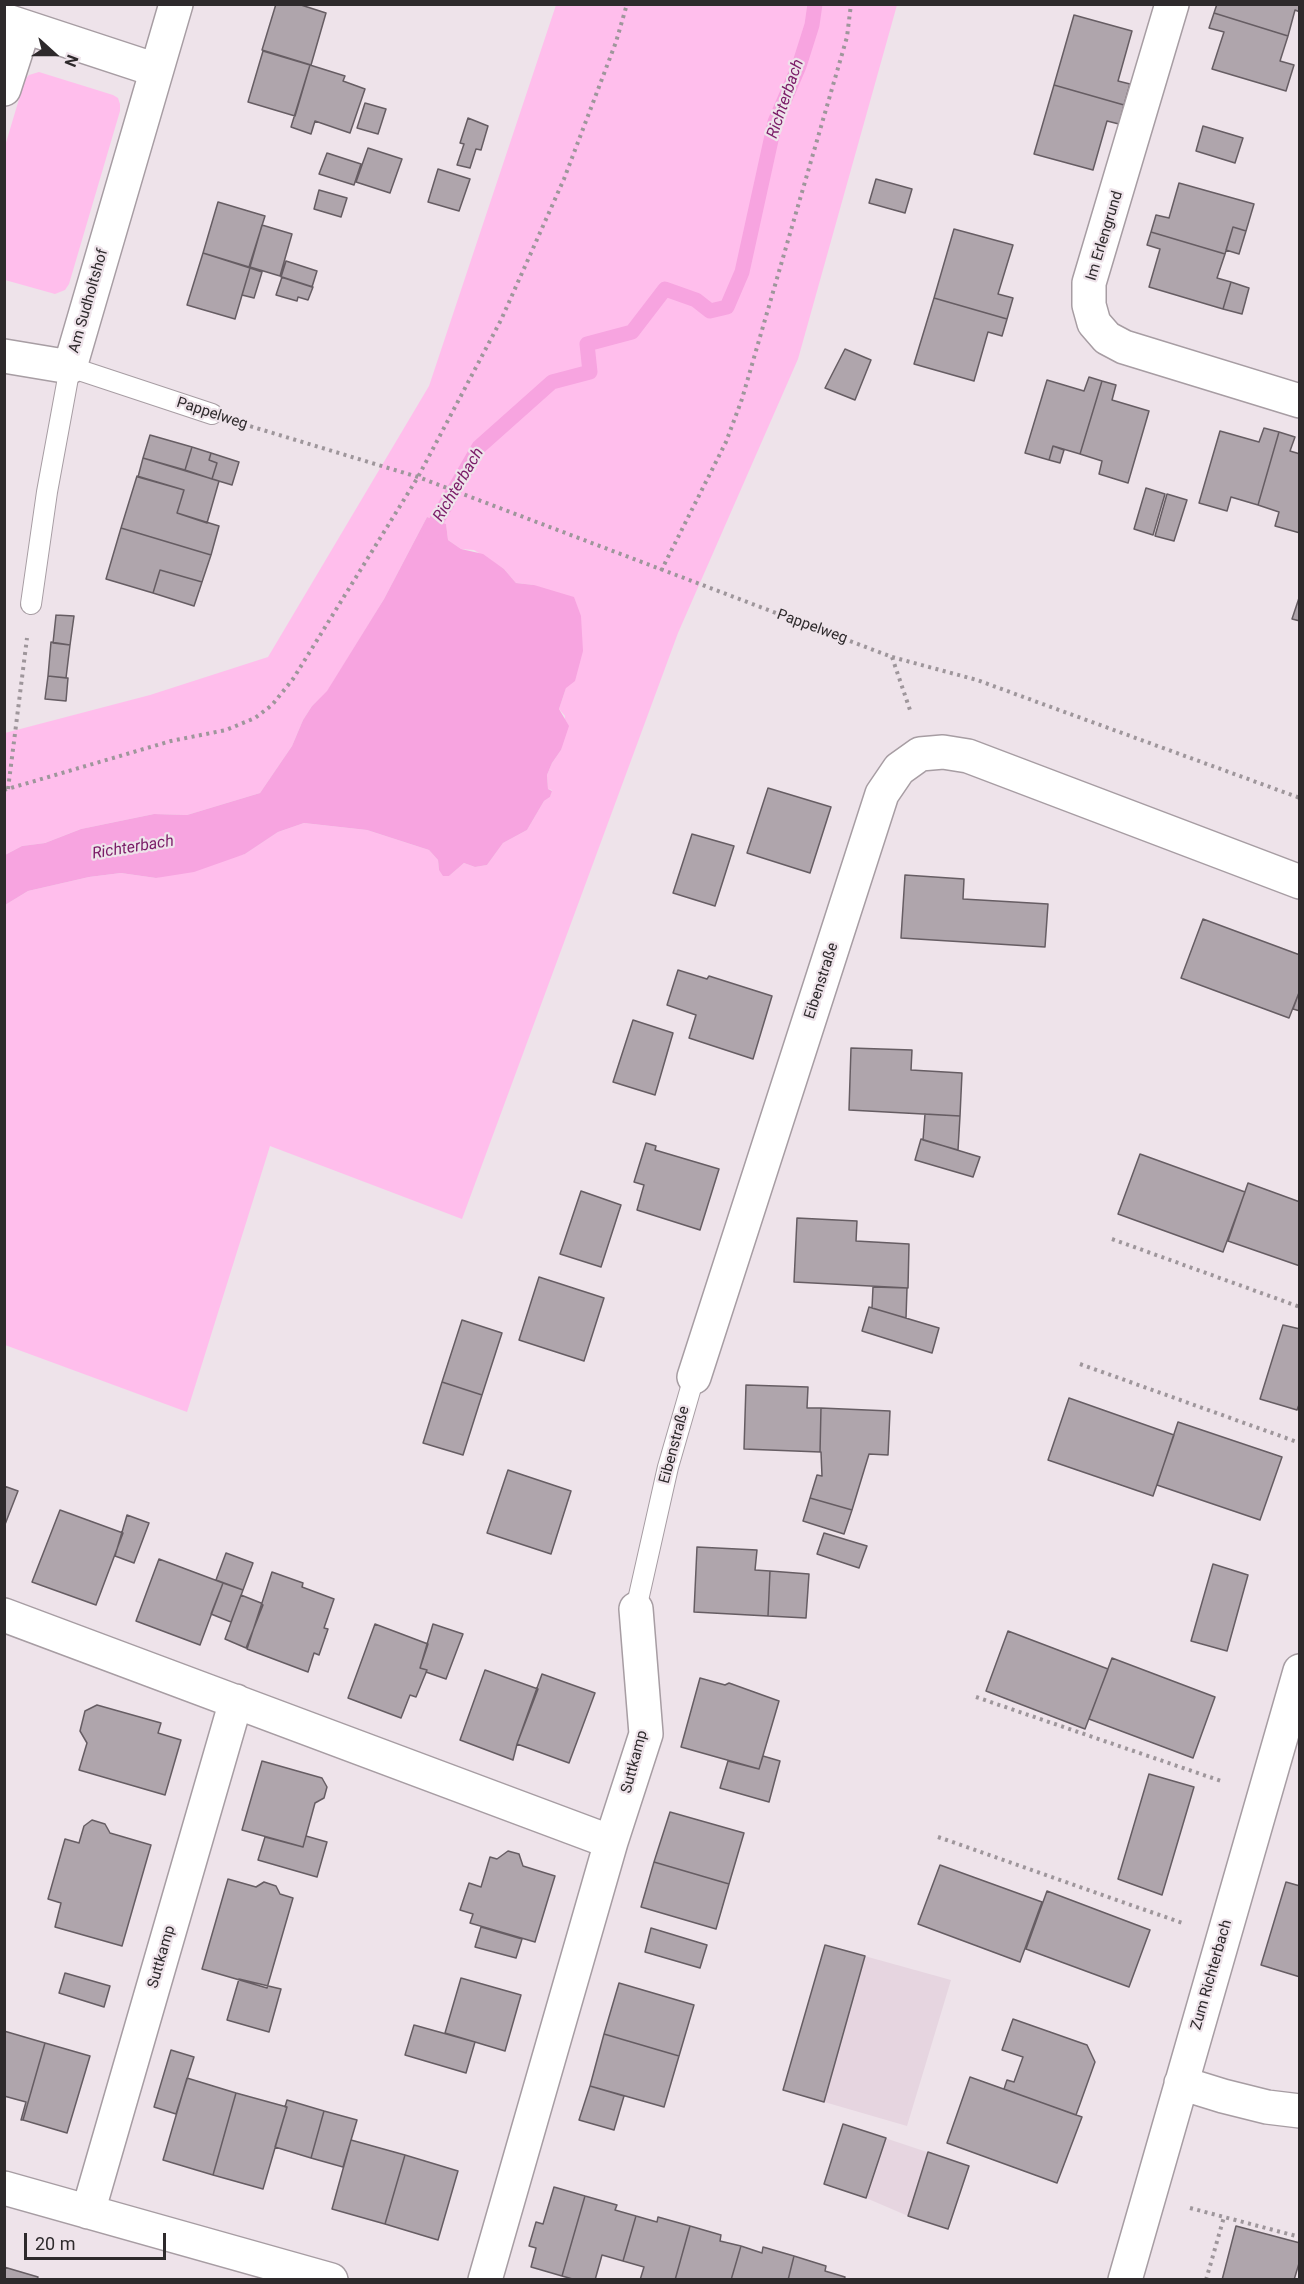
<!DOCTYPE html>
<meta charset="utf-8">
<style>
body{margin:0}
#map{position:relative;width:1304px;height:2284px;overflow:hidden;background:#eee3ea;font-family:Roboto,sans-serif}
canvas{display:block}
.frame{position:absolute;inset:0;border:6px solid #2e2a2c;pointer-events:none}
.north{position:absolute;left:24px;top:24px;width:60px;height:60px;-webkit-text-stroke:4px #eee3ea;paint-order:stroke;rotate:111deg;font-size:16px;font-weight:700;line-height:24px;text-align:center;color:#2e2a2c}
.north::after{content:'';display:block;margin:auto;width:21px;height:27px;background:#2e2a2c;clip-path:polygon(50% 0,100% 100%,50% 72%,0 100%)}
.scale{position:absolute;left:24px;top:2233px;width:142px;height:27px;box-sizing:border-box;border:3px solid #2e2a2c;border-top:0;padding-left:8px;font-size:18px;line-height:21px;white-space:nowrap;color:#2e2a2c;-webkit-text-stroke:4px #eee3ea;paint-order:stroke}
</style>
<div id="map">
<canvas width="1304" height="2284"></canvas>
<div class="frame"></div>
<div class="north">N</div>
<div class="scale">20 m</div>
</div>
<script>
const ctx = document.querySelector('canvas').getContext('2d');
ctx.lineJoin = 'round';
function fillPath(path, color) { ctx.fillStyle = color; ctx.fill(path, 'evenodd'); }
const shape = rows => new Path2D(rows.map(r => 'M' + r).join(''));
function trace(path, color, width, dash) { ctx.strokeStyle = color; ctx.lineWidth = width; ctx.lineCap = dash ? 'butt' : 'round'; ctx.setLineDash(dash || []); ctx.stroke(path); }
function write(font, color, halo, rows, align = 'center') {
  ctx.font = font + ' Roboto,sans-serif'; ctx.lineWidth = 4.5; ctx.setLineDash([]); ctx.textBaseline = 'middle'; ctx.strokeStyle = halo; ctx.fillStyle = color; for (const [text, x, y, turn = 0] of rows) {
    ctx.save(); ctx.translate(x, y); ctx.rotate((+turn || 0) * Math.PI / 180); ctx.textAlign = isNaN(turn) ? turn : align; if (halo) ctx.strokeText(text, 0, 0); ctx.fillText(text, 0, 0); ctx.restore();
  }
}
fillPath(shape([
 [825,1945,951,1980,907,2126,783,2090],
 [843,2124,969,2166,948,2229,908,2216,866,2198,824,2184]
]), '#e6d5e0');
fillPath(shape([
 [556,5,897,5,798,359,678,633,462,1219,270,1146,187,1412,5,1345,5,905,28,891,89,877,121,873,156,878,245,854,278,832,304,823,367,830,429,850,438,860,439,870,449,876,464,863,475,867,487,865,503,843,527,830,544,801,550,797,552,790,548,789,547,775,552,763,561,750,565,716,559,709,566,688,534,585,516,583,504,569,474,550,461,549,448,540,446,524,427,517,384,599,327,692,312,706,303,720,292,746,260,793,187,815,154,814,81,829,45,843,22,846,5,855,5,733,150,695,268,657,429,386],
 [39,72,113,95,118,98,120,104,120,111,69,284,65,290,55,294,5,280,5,146,25,79,29,75]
]), '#ffbeec');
fillPath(shape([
 [427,517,446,524,448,540,461,549,483,554,504,569,516,583,534,585,574,597,581,616,583,651,575,681,566,688,559,709,569,726,561,750,552,763,547,775,548,789,552,791,550,797,544,801,527,830,503,843,487,865,475,867,464,863,449,876,443,876,439,870,438,860,429,850,367,830,304,823,278,832,245,854,194,872,156,878,121,873,89,877,28,891,5,905,5,855,22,846,45,843,81,829,154,814,187,815,260,793,292,746,303,720,312,706,327,691,384,599]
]), '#f7a4e0');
trace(shape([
 [429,537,437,520,479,447,552,382,590,372,587,344,632,332,665,289,696,300,710,311,727,307,742,272,775,122,799,66,812,25,815,4]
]), '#f7a4e0', 15);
const building = shape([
 [276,4,298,4,326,13,311,65,262,50,276,4],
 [1217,4,1300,4,1300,12,1295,10,1288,36,1214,13,1217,4],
 [1214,13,1288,36,1280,61,1294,65,1286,91,1212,69,1224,32,1209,28,1214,13],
 [1074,15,1132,31,1118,81,1130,84,1124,105,1054,85,1074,15],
 [263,51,310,65,295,116,248,102,263,51],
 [310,65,345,76,343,81,365,89,350,133,315,121,311,134,291,127,310,65],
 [1054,85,1124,105,1119,124,1107,121,1093,170,1034,154,1054,85],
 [365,103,386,109,378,134,357,128,365,103],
 [468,118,488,126,481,150,476,149,470,168,457,165,464,144,460,143,468,118],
 [1203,126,1243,138,1235,163,1196,151,1203,126],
 [368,148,402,159,390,193,356,182,368,148],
 [327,153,361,164,354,185,319,174,327,153],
 [438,169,470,179,459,211,428,202,438,169],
 [876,179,912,189,905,213,869,203,876,179],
 [1179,183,1254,204,1246,231,1233,227,1225,254,1151,232,1156,215,1169,218,1179,183],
 [319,190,347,198,341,217,314,209,319,190],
 [218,202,265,216,249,267,203,253,218,202],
 [262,225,292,234,280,276,250,267,262,225],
 [1233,227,1246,231,1239,254,1226,250,1233,227],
 [954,229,1013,245,998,294,1013,298,1007,319,934,298,954,229],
 [1151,232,1225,254,1217,278,1231,282,1223,309,1149,287,1160,249,1147,245,1151,232],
 [203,253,250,268,235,319,187,305,203,253],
 [286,261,317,271,312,287,281,277,286,261],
 [250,268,262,272,254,298,242,295,250,268],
 [282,277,313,287,308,300,298,297,297,301,276,295,282,277],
 [1231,282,1249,288,1242,314,1223,309,1231,282],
 [934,298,1007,319,1002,336,988,332,974,381,914,364,934,298],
 [845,349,871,360,855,400,825,388,845,349],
 [1089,377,1102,381,1080,454,1053,446,1049,460,1025,453,1047,380,1084,391,1089,377],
 [1102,381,1116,385,1112,400,1149,411,1128,483,1099,474,1102,461,1080,454,1102,381],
 [1264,428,1279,432,1258,505,1231,497,1227,511,1199,503,1220,431,1259,442,1264,428],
 [1279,432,1295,437,1290,451,1300,454,1300,533,1275,526,1279,512,1258,505,1279,432],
 [150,435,192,447,185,470,143,458,150,435],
 [1053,446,1064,450,1060,463,1049,460,1053,446],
 [192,447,211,453,209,460,217,463,212,479,185,470,192,447],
 [211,453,239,462,232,485,212,479,217,463,209,460,211,453],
 [143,458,219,481,207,523,177,513,184,490,138,477,143,458],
 [137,476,184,490,177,513,219,526,211,555,121,528,137,476],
 [1146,488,1165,494,1153,535,1134,529,1146,488],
 [1167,494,1187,500,1174,541,1155,536,1167,494],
 [121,528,211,555,202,582,160,570,153,593,106,579,121,528],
 [160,570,202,582,194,606,153,593,160,570],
 [1300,595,1300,621,1292,619,1300,595],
 [56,615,74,616,70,645,53,643,56,615],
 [51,642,70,645,66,678,48,676,51,642],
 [48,676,68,678,66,701,45,699,48,676],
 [768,788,831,807,810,873,747,853,768,788],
 [692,834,734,846,715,906,673,893,692,834],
 [905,875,964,879,963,899,1048,904,1045,947,901,938,905,875],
 [1203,919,1300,955,1300,990,1289,1018,1181,978,1203,919],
 [678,970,707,979,709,976,772,996,753,1059,689,1038,696,1015,667,1005,678,970],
 [1300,990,1300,1011,1293,1009,1300,990],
 [633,1020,673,1033,655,1095,613,1082,633,1020],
 [851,1048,912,1050,911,1070,962,1073,960,1116,849,1110,851,1048],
 [925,1114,960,1116,958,1150,923,1140,925,1114],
 [921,1139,980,1157,973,1177,915,1160,921,1139],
 [646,1143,656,1146,655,1150,719,1169,700,1230,637,1210,644,1185,634,1182,646,1143],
 [1140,1154,1245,1192,1223,1252,1118,1214,1140,1154],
 [1248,1183,1300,1202,1300,1266,1228,1241,1248,1183],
 [581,1191,621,1205,601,1267,560,1254,581,1191],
 [797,1218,857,1221,856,1241,909,1244,908,1288,794,1282,797,1218],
 [539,1277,604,1298,584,1361,519,1340,539,1277],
 [873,1287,907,1288,906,1318,872,1308,873,1287],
 [869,1307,939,1328,932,1353,862,1331,869,1307],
 [462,1320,502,1333,482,1395,442,1382,462,1320],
 [1283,1325,1300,1329,1300,1402,1297,1410,1260,1399,1283,1325],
 [442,1382,482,1395,463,1455,423,1443,442,1382],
 [746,1385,808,1387,807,1408,821,1408,820,1452,744,1449,746,1385],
 [1069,1398,1174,1435,1153,1496,1048,1460,1069,1398],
 [821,1408,890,1411,888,1455,869,1454,852,1510,810,1498,817,1475,822,1476,821,1452,820,1452,821,1408],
 [1178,1422,1282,1457,1260,1520,1157,1485,1178,1422],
 [508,1470,571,1491,551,1554,487,1533,508,1470],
 [4,1486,18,1491,4,1527,4,1486],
 [810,1498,852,1510,844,1534,803,1521,810,1498],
 [60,1510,123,1533,96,1605,32,1582,60,1510],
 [127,1515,149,1523,134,1563,115,1556,127,1515],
 [824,1533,867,1546,859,1568,817,1554,824,1533],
 [697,1547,757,1550,755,1570,770,1571,768,1616,694,1612,697,1547],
 [226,1553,253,1563,243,1590,216,1580,226,1553],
 [159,1559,223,1583,200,1645,136,1621,159,1559],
 [1213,1564,1248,1575,1227,1651,1191,1641,1213,1564],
 [770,1571,809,1574,806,1618,768,1616,770,1571],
 [272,1572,303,1583,302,1587,334,1599,324,1628,328,1629,319,1655,314,1653,308,1672,247,1649,272,1572],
 [223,1583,243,1590,231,1622,211,1614,223,1583],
 [241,1595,261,1603,263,1605,246,1648,225,1639,241,1595],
 [375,1624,428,1644,420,1668,427,1670,416,1697,410,1695,401,1718,348,1698,375,1624],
 [433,1624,463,1634,446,1679,426,1672,427,1670,420,1668,433,1624],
 [1008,1631,1108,1669,1085,1729,986,1691,1008,1631],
 [1112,1658,1215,1697,1193,1758,1089,1719,1112,1658],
 [485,1670,538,1689,517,1744,513,1760,460,1740,485,1670],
 [542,1674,595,1693,569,1763,517,1744,542,1674],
 [700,1678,725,1685,729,1683,779,1701,759,1769,681,1747,700,1678],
 [97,1705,161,1723,158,1733,181,1740,165,1795,79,1770,87,1743,80,1731,85,1711,97,1705],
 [763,1756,780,1761,769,1802,720,1788,728,1761,759,1769,763,1756],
 [262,1761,322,1778,327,1787,324,1798,315,1803,303,1847,242,1830,262,1761],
 [1149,1774,1194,1787,1162,1895,1118,1879,1149,1774],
 [670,1812,744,1833,729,1884,654,1862,670,1812],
 [92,1820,105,1824,110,1833,151,1845,122,1946,55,1927,61,1903,48,1899,65,1839,79,1843,84,1826,92,1820],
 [306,1836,327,1842,317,1877,258,1860,265,1837,303,1847,306,1836],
 [508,1851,519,1854,523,1866,555,1876,535,1942,470,1923,473,1914,460,1910,469,1883,481,1887,490,1857,497,1859,508,1851],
 [654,1862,729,1884,716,1929,641,1907,654,1862],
 [940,1865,1042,1902,1020,1962,918,1924,940,1865],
 [228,1879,256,1887,264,1882,276,1886,280,1894,293,1898,267,1988,202,1969,228,1879],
 [1286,1882,1300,1886,1300,1977,1261,1965,1286,1882],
 [1047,1891,1150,1930,1129,1987,1026,1949,1047,1891],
 [481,1927,522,1939,516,1958,475,1947,481,1927],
 [651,1928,707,1945,700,1968,645,1952,651,1928],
 [825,1945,865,1956,824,2102,783,2090,825,1945],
 [65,1973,110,1986,104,2007,59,1993,65,1973],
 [461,1978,521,1995,505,2051,445,2033,461,1978],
 [239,1979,281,1989,269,2032,227,2020,239,1979],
 [619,1983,694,2005,679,2056,604,2034,619,1983],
 [1013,2019,1087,2045,1095,2062,1076,2115,1004,2089,1007,2080,1014,2082,1023,2057,1002,2050,1013,2019],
 [414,2025,475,2042,466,2073,405,2055,414,2025],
 [4,2031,45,2043,23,2120,21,2120,26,2102,4,2096,4,2031],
 [604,2034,679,2056,664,2107,590,2086,604,2034],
 [45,2043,90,2056,67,2133,23,2120,45,2043],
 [171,2050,194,2057,176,2114,154,2107,171,2050],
 [970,2077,1082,2117,1057,2183,947,2143,970,2077],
 [187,2078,236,2093,213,2175,163,2160,187,2078],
 [590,2086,624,2096,614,2130,579,2120,590,2086],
 [236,2093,287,2107,263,2189,213,2175,236,2093],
 [287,2100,324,2111,311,2158,275,2147,287,2107,285,2107,287,2100],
 [324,2111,357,2120,343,2167,311,2158,324,2111],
 [843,2124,886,2138,866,2198,824,2184,843,2124],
 [351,2140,405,2155,385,2224,332,2209,351,2140],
 [928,2152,969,2166,948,2229,908,2216,928,2152],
 [405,2155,458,2171,438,2240,385,2224,405,2155],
 [554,2187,585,2196,562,2276,531,2267,536,2248,529,2246,536,2222,543,2224,554,2187],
 [585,2196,617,2205,615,2210,636,2216,623,2261,602,2255,595,2280,576,2280,562,2276,585,2196],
 [636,2216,657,2222,658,2217,690,2226,675,2280,640,2280,644,2267,623,2261,636,2216],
 [690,2226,721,2235,720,2241,741,2246,731,2280,675,2280,690,2226],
 [1236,2226,1300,2243,1300,2260,1294,2280,1222,2280,1236,2226],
 [741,2246,762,2253,763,2247,794,2256,788,2280,731,2280,741,2246],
 [794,2256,826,2266,825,2271,845,2277,844,2280,788,2280,794,2256],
 [4,2267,38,2277,37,2280,4,2280,4,2267]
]);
fillPath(building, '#afa5ac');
trace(building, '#665d63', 1.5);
const lane = shape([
 [31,604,47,492,70,367,212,414],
 [636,1609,668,1467,694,1377]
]);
const street = shape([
 [1172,4,1089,283,1089,305,1094,323,1107,338,1124,347,1300,401],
 [4,20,156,70],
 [4,89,24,27],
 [4,356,70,367,176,4],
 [694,1377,882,794,899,769,920,754,943,752,968,756,1300,882],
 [4,1615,611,1842,485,2280],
 [611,1842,646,1734,636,1609],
 [1181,2083,1223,2096,1267,2107,1300,2111],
 [4,2188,331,2280],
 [88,2212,236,1701],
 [1125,2280,1300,1671]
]);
trace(lane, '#a79da3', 22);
trace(street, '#a79da3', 36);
trace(shape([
 [243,424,418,477,892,657,911,713],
 [661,571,726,442,742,399,847,37,851,4],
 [892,657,977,680,1300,798],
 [8,789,27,638],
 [4,790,171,741,226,730,255,718,272,705,293,679,418,477,501,320,564,179,616,42,627,4],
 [1112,1239,1300,1307],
 [1080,1364,1300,1443],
 [976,1697,1224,1782],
 [938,1837,1185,1924],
 [1190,2208,1300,2237],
 [1206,2280,1224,2217]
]), '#9e969b', 4, [3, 4.5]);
trace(lane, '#fff', 20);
trace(street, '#fff', 33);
write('15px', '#2e2a2c', '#eee3ea', [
 ["Im Erlengrund",1105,236,-73],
 ["Am Sudholtshof",89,301,-74],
 ["Pappelweg",212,414,18],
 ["Pappelweg",812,627,20],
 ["Eibenstraße",822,981,-72],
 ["Eibenstraße",675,1445,-75],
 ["Suttkamp",635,1762,-75],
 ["Suttkamp",162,1957,-74],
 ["Zum Richterbach",1212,1975,-74]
]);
write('italic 16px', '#7a1b67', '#eee3ea', [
 ["Richterbach",786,99,-71],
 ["Richterbach",459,485,-59],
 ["Richterbach",133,848,-9]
]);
</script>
